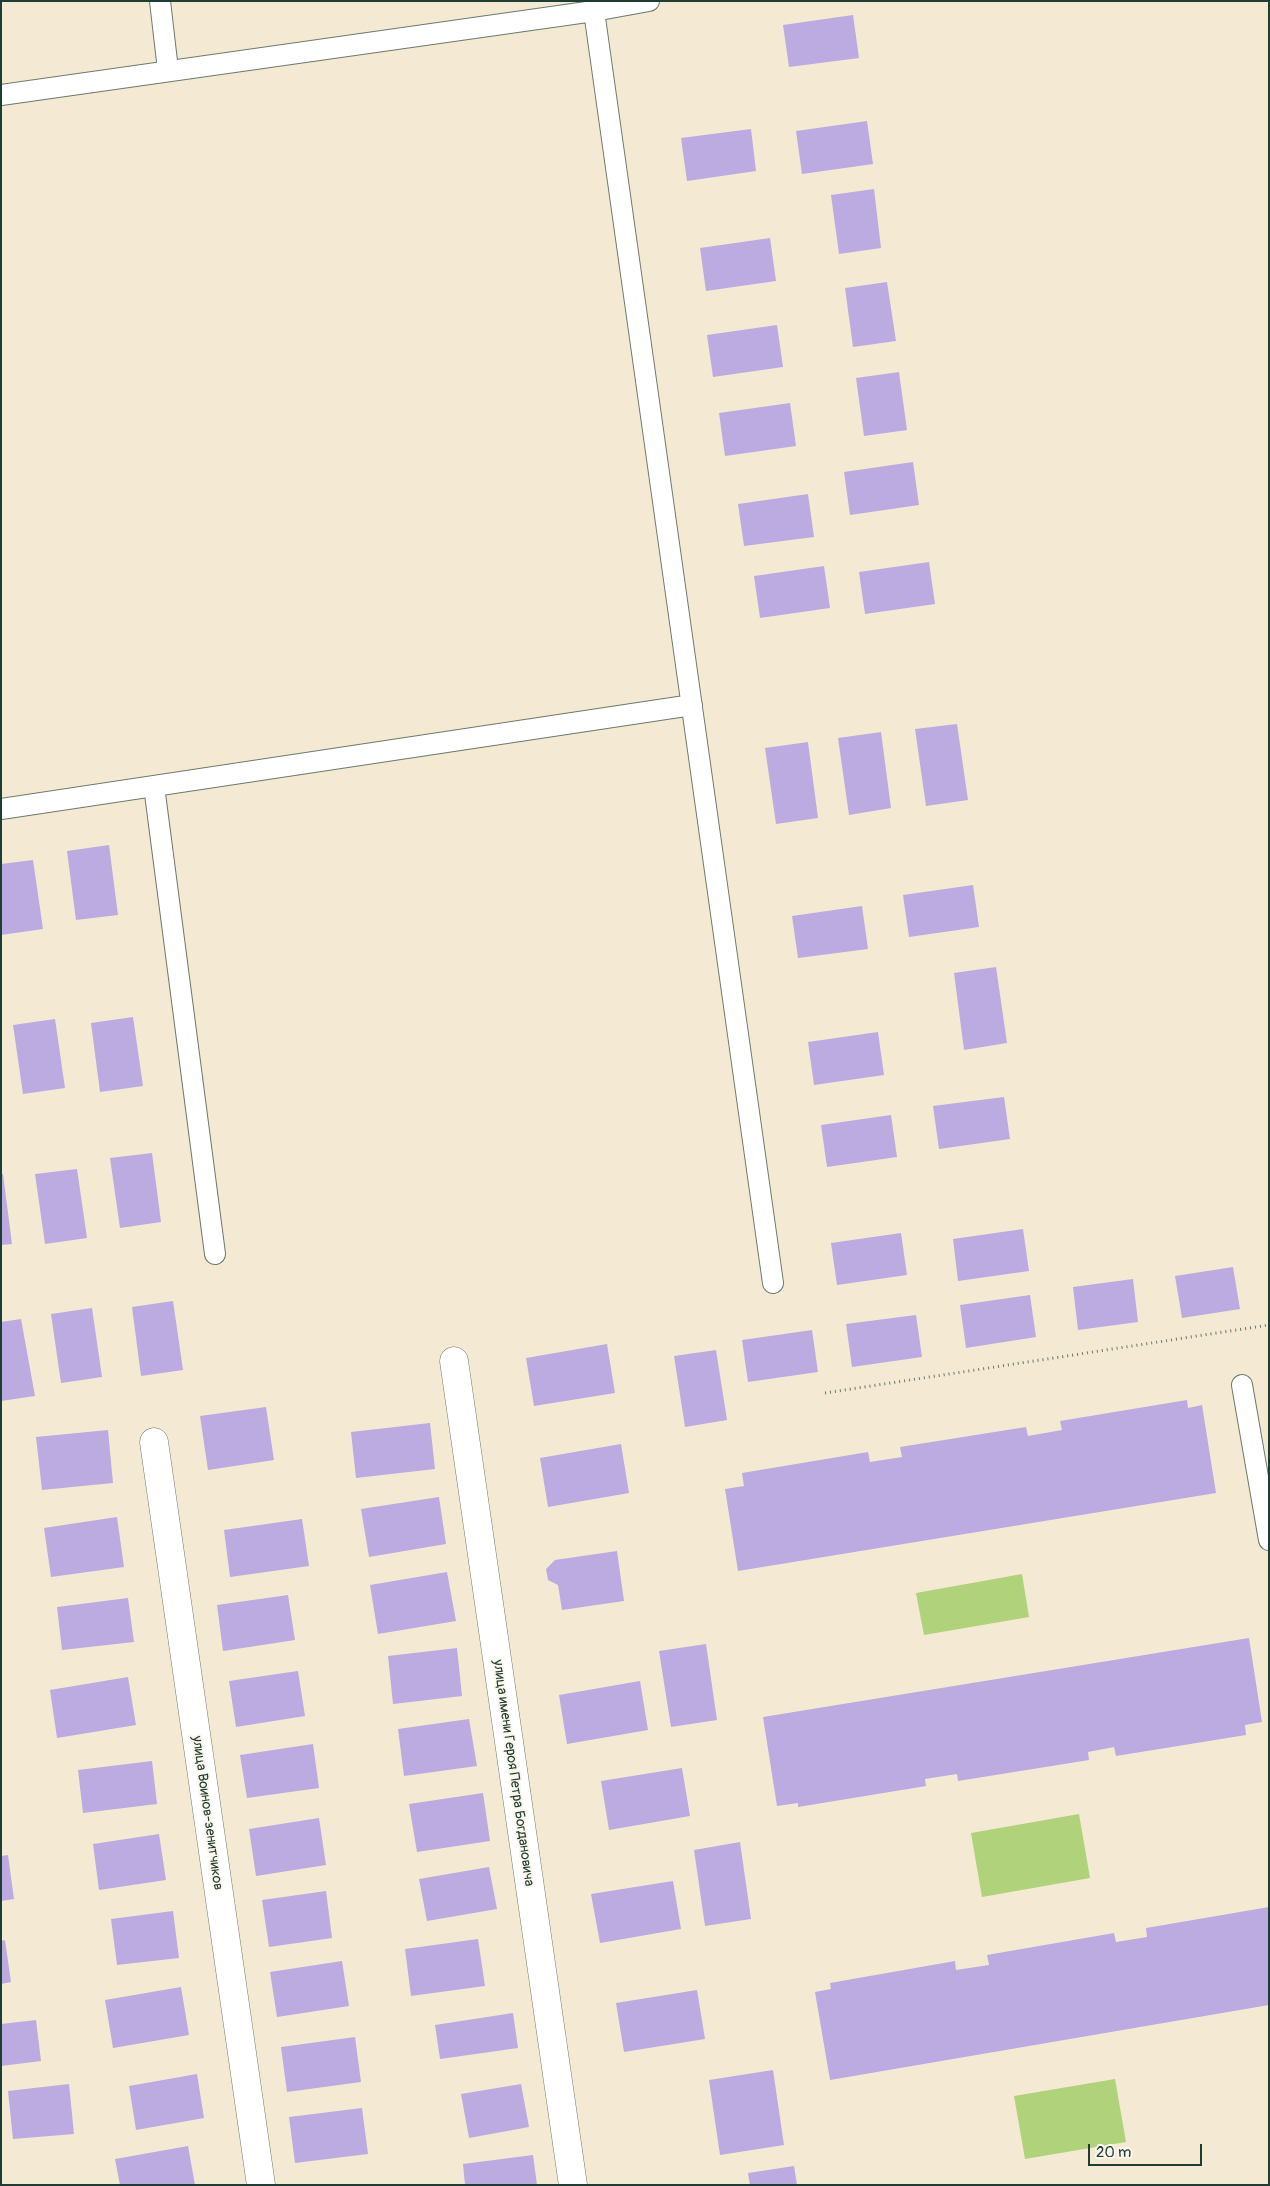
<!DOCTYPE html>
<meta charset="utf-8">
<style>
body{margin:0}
#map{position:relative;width:1270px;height:2186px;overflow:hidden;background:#f4ead3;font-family:Pangolin,sans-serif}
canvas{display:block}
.frame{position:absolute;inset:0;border:2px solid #1f3d34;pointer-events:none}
.scale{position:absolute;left:1088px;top:2144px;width:114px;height:22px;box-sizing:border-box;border:2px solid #1f3d34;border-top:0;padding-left:6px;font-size:15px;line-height:18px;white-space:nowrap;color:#1f3d34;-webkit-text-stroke:4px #fbf7ec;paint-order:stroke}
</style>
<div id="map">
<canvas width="1270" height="2186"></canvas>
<div class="frame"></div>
<div class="scale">20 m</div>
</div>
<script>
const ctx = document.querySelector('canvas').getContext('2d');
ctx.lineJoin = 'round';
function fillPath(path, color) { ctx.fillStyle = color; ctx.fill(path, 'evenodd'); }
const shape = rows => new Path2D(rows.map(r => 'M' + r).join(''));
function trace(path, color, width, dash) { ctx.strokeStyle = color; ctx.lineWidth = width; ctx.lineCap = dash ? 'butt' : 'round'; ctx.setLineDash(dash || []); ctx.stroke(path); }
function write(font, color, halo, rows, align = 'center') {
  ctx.font = font + ' Pangolin,sans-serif'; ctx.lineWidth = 4; ctx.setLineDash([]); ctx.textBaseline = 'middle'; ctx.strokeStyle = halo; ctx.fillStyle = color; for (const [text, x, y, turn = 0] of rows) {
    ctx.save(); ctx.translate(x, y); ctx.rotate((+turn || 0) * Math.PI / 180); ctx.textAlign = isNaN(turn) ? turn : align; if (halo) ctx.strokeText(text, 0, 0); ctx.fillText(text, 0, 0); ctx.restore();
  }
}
fillPath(shape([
 [1022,1574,1029,1617,924,1635,916,1593],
 [1079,1814,1090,1878,982,1897,971,1833],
 [1115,2079,1126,2142,1025,2159,1014,2096]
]), '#b0d27a');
fillPath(shape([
 [853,15,859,58,789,67,783,25],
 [867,121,873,164,802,174,796,131],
 [751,129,756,171,687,181,681,138],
 [874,189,881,248,839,254,831,195],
 [770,238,776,281,706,291,700,248],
 [887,282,896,341,853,347,845,288],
 [777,325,783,367,713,377,707,335],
 [899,372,907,430,864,436,856,378],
 [790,403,796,446,725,456,719,413],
 [913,462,919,505,850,515,844,472],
 [808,494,814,537,744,546,738,504],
 [929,562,935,604,865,614,859,572],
 [824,566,830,608,760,618,754,576],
 [957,724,968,800,926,806,915,729],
 [881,732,891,808,849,815,838,738],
 [808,742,818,818,776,824,765,748],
 [109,845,118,915,76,920,67,851],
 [33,860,43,929,1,935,1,864],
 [973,885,979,927,909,937,903,895],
 [862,906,868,949,798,958,792,916],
 [996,967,1007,1043,964,1050,954,973],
 [133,1017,143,1086,100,1092,91,1023],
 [55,1019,65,1088,23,1094,13,1025],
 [878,1032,884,1075,814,1085,808,1042],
 [1004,1097,1010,1139,939,1149,933,1106],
 [891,1115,897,1157,827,1167,821,1125],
 [152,1153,161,1222,120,1228,110,1158],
 [77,1169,87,1238,45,1244,35,1174],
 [1,1174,3,1174,12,1244,1,1245],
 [1023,1229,1029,1271,958,1281,953,1239],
 [901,1233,907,1275,837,1285,831,1243],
 [1233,1267,1240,1309,1182,1318,1175,1276],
 [1133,1279,1138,1322,1078,1330,1073,1287],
 [1030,1295,1036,1337,966,1348,960,1305],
 [173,1301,183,1370,141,1376,132,1307],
 [92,1308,102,1377,61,1383,51,1314],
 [916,1315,922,1357,852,1367,846,1324],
 [21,1319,35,1396,1,1401,1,1322],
 [812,1330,818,1372,748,1382,742,1340],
 [607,1344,615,1393,534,1406,526,1358],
 [716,1350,727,1420,685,1427,674,1356],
 [1187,1400,1188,1408,1202,1405,1216,1493,738,1571,725,1489,744,1486,742,1473,868,1452,870,1462,902,1457,900,1447,1026,1427,1028,1436,1062,1430,1060,1421],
 [266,1407,274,1460,208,1470,200,1416],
 [430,1423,435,1469,356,1478,351,1432],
 [108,1430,113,1483,42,1490,36,1437],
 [621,1444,629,1493,548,1507,540,1458],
 [439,1497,446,1544,369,1557,361,1509],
 [117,1517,124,1567,51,1577,44,1528],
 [302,1519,309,1566,230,1577,224,1530],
 [617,1551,624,1601,562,1610,558,1585,548,1580,546,1569,555,1560],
 [447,1572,456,1621,378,1634,370,1585],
 [288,1595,295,1640,223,1651,217,1605],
 [128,1598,134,1642,62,1650,57,1607],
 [1249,1638,1262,1722,1245,1725,1246,1735,1116,1756,1114,1747,1088,1752,1089,1760,958,1781,957,1774,925,1779,926,1786,798,1807,798,1803,777,1806,763,1717],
 [706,1644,717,1720,671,1727,659,1651],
 [457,1648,462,1696,393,1704,388,1656],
 [298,1671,305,1716,236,1727,229,1681],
 [128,1677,136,1725,57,1738,50,1690],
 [640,1681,648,1730,567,1744,559,1695],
 [469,1719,477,1766,404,1776,398,1729],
 [313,1744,319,1788,247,1798,240,1755],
 [152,1761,157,1804,83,1813,78,1770],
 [682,1768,690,1816,609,1830,601,1781],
 [483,1793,490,1841,417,1852,409,1804],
 [319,1818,326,1865,256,1876,249,1829],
 [159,1834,166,1880,99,1890,93,1844],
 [740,1842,751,1919,705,1926,694,1850],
 [8,1855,14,1899,1,1901,1,1856],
 [489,1867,497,1909,427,1921,419,1879],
 [673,1881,681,1929,600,1943,591,1894],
 [326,1891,332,1938,269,1947,262,1900],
 [1269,1907,1269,2005,830,2080,815,1992,831,1989,830,1983,955,1961,956,1970,989,1965,987,1955,1114,1933,1116,1942,1147,1937,1146,1928],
 [173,1911,179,1958,117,1965,111,1919],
 [478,1939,485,1986,411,1996,405,1949],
 [5,1940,11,1982,1,1984,1,1941],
 [342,1961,349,2006,277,2017,270,1972],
 [181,1987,189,2035,113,2048,105,2000],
 [697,1990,705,2039,624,2052,616,2003],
 [513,2013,518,2048,440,2059,435,2025],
 [36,2020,41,2061,1,2066,1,2024],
 [355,2037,361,2082,287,2092,281,2047],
 [773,2070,784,2145,720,2155,709,2080],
 [197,2074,204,2118,136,2130,129,2086],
 [69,2084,74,2134,13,2139,8,2091],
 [521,2084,529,2127,469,2138,461,2094],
 [362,2108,368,2154,295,2163,289,2117],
 [188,2146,195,2185,120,2185,115,2159],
 [533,2155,537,2185,465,2185,463,2164],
 [794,2166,797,2185,750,2185,748,2173]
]), '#bbabe1');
const service = shape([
 [160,1,168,70],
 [594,11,773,1283],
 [1,95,594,11,649,1],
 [154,786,215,1254],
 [1,809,692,705],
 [1242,1385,1269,1540]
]);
const minor = shape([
 [454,1361,573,2185],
 [154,1442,261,2185]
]);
trace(service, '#6a7a6c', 22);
trace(minor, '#6a7a6c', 29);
trace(shape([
 [825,1393,1269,1325]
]), '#6a7a6c', 3, [1, 4]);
trace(service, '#fff', 20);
trace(minor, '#fff', 28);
write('14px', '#1f3d34', '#fbf7ec', [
 ["улица имени Героя Петра Богдановича",513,1773,82],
 ["улица Воинов-зенитчиков",207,1813,82]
]);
</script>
